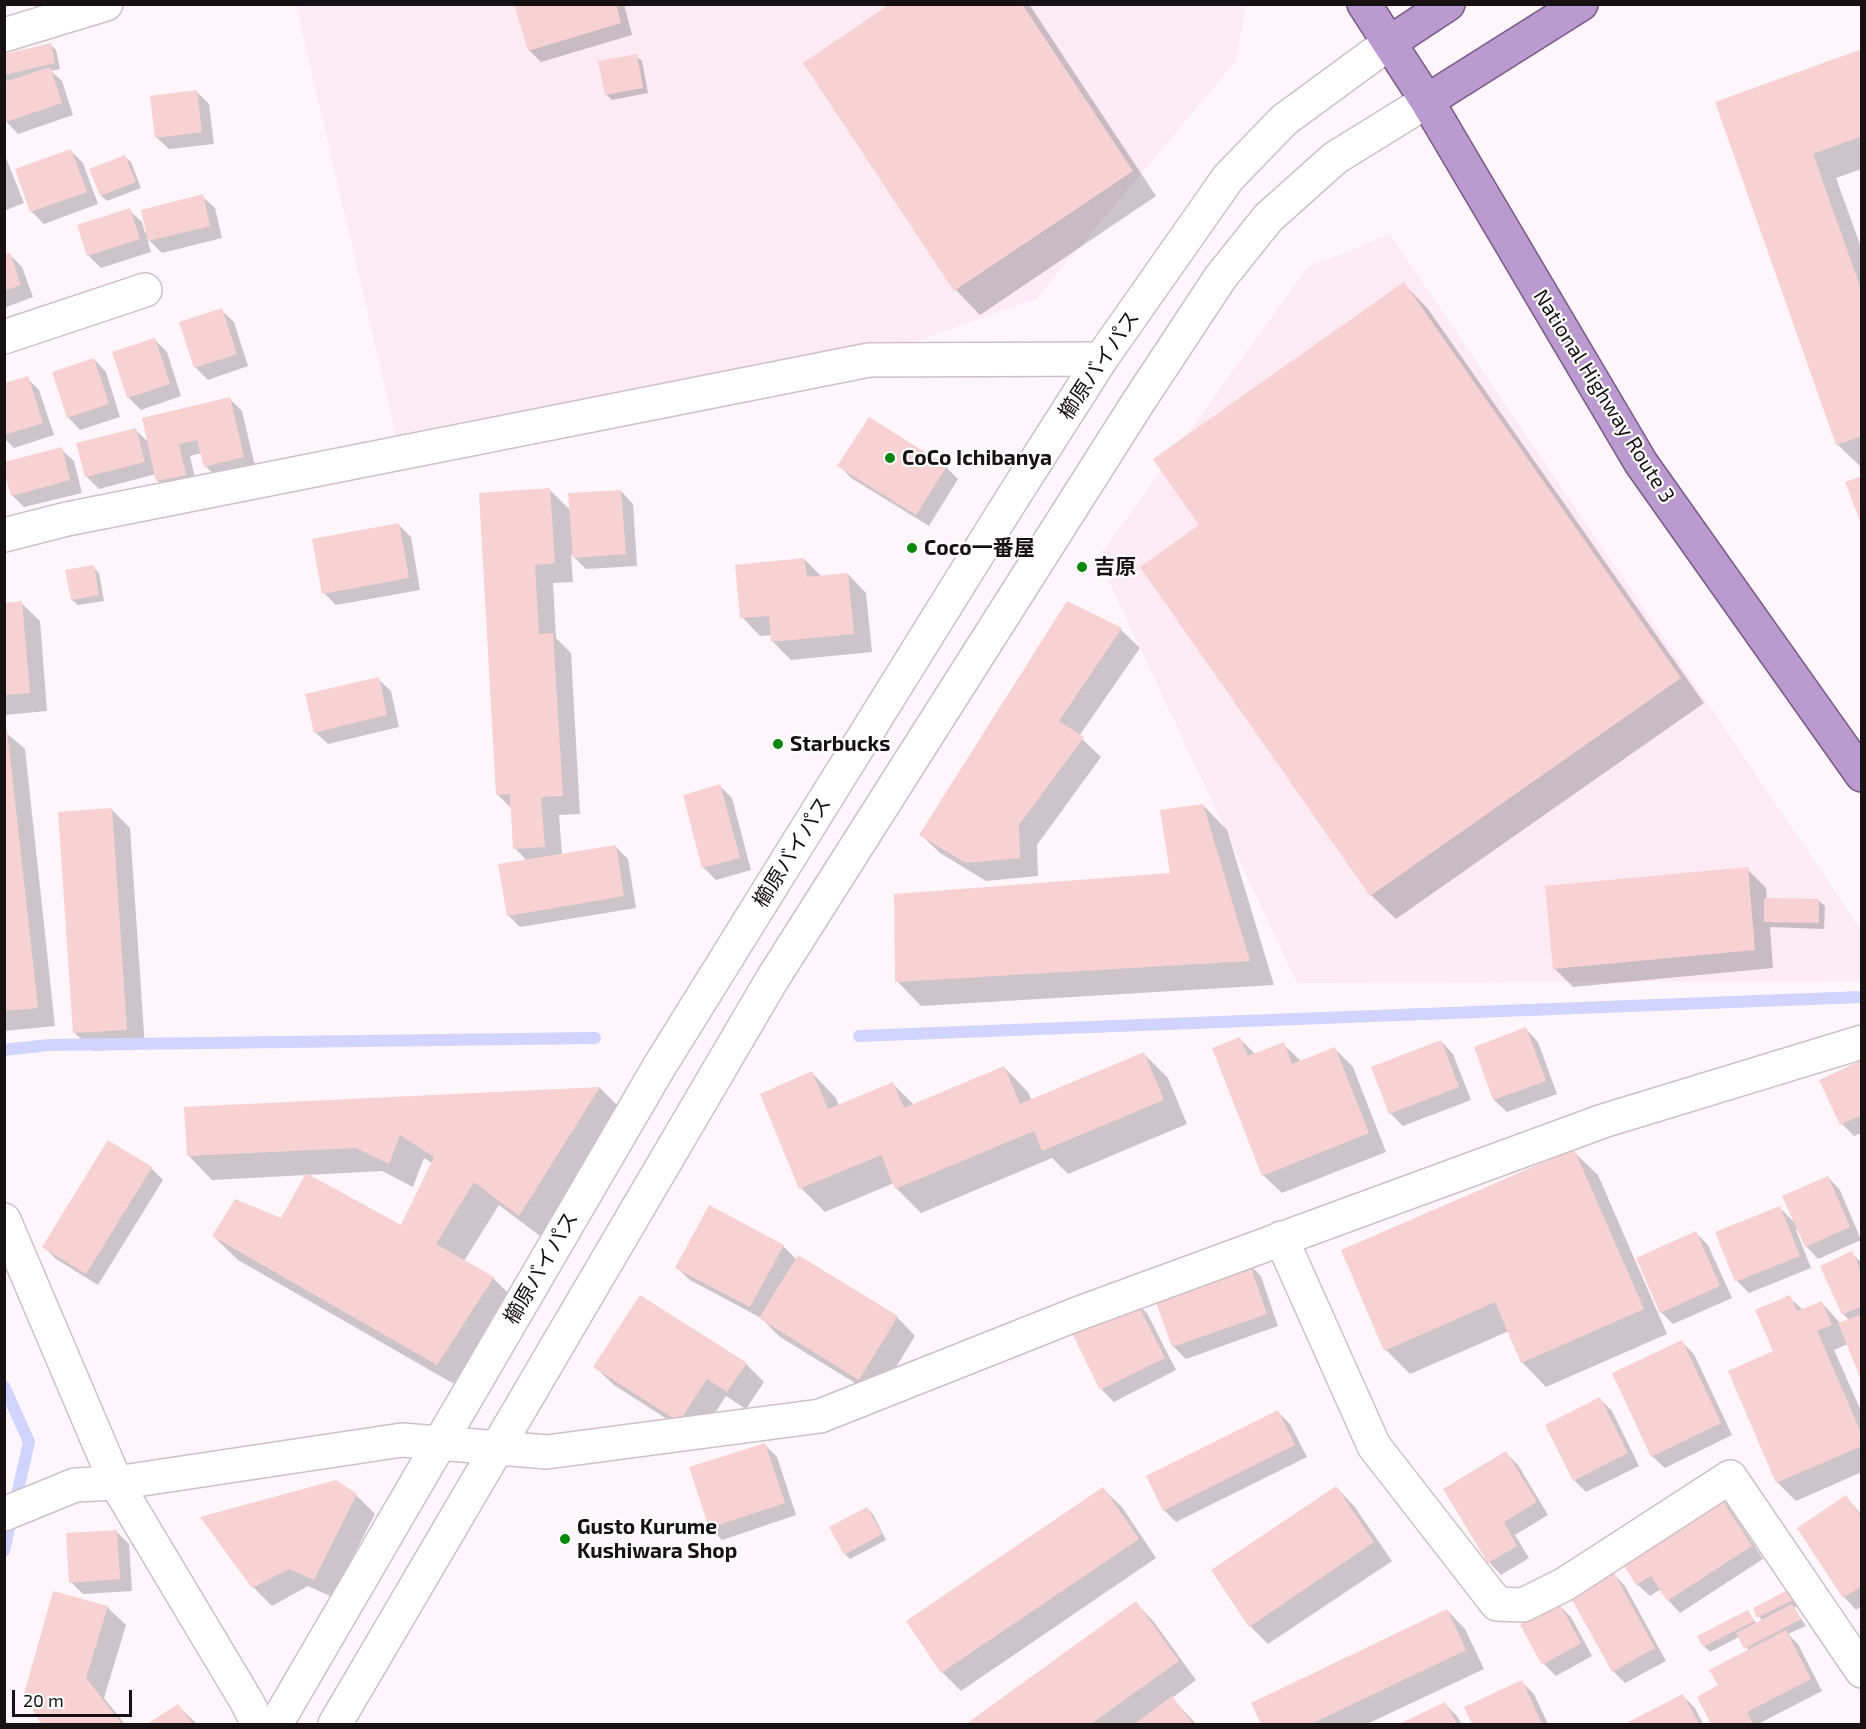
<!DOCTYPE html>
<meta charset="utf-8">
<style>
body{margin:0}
#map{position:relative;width:1866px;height:1729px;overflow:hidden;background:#fff6fb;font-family:"Exo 2",sans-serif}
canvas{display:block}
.frame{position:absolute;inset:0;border:6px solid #171114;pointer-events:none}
.scale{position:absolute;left:12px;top:1690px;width:120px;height:27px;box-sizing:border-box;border:3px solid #171114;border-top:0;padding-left:8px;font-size:18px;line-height:21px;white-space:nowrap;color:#171114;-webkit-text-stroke:4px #fff;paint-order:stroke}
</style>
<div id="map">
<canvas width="1866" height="1729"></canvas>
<div class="frame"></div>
<div class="scale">20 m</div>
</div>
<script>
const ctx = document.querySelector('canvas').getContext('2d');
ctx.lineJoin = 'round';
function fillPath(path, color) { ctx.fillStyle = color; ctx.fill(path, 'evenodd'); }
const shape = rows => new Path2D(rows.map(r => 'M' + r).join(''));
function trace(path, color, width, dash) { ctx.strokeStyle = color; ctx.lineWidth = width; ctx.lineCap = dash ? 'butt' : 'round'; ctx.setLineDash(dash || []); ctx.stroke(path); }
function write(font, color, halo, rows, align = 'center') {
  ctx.font = font + ' "Exo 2","Noto Sans JP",sans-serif'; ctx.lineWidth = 4.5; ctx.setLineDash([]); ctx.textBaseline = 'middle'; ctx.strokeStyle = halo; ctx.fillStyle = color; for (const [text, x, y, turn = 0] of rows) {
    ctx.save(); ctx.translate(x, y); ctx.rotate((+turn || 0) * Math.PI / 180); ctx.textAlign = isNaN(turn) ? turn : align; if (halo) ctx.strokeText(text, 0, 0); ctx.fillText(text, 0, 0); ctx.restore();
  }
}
fillPath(shape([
 [296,5,1246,5,1236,61,1037,298,876,356,397,439],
 [1390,234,1861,930,1861,981,1297,983,1098,558,1307,268]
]), '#fceaf4');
fillPath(shape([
 [518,4,624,4,632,35,541,62,529,50],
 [893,4,1029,4,1156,196,980,315,956,290,805,63],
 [50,44,56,50,60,69,51,71,62,81,73,115,18,134,4,119,4,84,9,82,4,78,4,55],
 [1862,51,1862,169,1836,178,1862,250,1862,468,1837,444,1717,103],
 [636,56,642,61,648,93,612,100,606,94],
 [196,91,209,104,214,144,169,149,156,137],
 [71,151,83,163,98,204,44,224,32,212,17,170],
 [4,153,24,203,4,211],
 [125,157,131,162,141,188,107,201,101,196],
 [202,196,215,208,222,238,162,253,147,238,151,252,101,268,88,255,129,210,142,222,145,233],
 [9,254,22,267,33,297,4,308,4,256],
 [1404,284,1428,309,1704,703,1396,919,1371,895,1201,526],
 [221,310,234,322,248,366,208,380,195,367],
 [154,339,167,352,181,396,141,410,128,397],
 [94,359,106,372,120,417,80,430,68,417],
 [27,378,39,390,54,435,14,448,4,438,4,385],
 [230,399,242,411,256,470,218,478,205,466,202,453,190,456,197,487,170,493,158,481,156,474,99,489,86,476,135,429,149,443],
 [61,449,74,461,82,493,24,507,12,495],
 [839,465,946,467,958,479,929,526,851,478],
 [550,490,571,511,621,491,633,504,637,566,586,569,571,554,573,582,553,583,556,638,571,653,580,814,559,815,562,855,615,846,628,859,636,908,520,927,508,915,527,861,515,848,512,809,497,794,480,495],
 [398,524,411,537,420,590,336,605,324,593],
 [804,559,822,577,848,574,866,593,872,652,791,660,773,642,772,635,760,636,742,617],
 [93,567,99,573,104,601,78,605,72,600],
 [21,603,40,621,47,711,4,715,4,604],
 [1067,603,1121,630,1140,648,1079,736,1101,757,1037,845,1038,876,986,881,940,853,921,835],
 [378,679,391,691,399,727,328,744,315,732],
 [4,731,25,749,55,1026,4,1031],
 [720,786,732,798,751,870,716,880,703,867],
 [1203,805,1227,830,1274,985,921,1006,897,981,1171,874],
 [111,809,130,828,145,1048,93,1051,75,1033],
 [1747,869,1766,888,1767,900,1819,901,1825,906,1824,929,1770,927,1773,968,1573,987,1554,968],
 [1526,1029,1538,1042,1557,1094,1507,1112,1494,1100,1476,1047],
 [1240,1039,1256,1055,1283,1044,1302,1062,1335,1049,1353,1067,1386,1152,1282,1193,1263,1175],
 [1441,1041,1453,1054,1471,1100,1403,1126,1390,1113],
 [1144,1054,1168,1078,1187,1124,1068,1174,1052,1158,921,1213,896,1188,894,1183,825,1212,801,1188,812,1073,836,1098,839,1106,893,1084,914,1105,1004,1067,1028,1092,1032,1101],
 [1862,1062,1862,1133,1854,1136,1842,1124],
 [600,1088,624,1112,544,1239,499,1205,464,1261,493,1278,517,1302,461,1388,238,1260,213,1236,281,1220,306,1175,212,1180,188,1155,186,1108],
 [424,1158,432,1163,401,1227,307,1175,382,1171,413,1187],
 [1573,1151,1598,1175,1667,1334,1546,1387,1522,1362,1509,1331,1410,1374,1386,1350],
 [151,1168,163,1180,98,1285,56,1259,44,1247],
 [1828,1177,1840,1190,1861,1240,1818,1259,1806,1246,1798,1229,1796,1230,1811,1268,1749,1293,1737,1281,1780,1208,1796,1224],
 [1696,1233,1708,1245,1732,1298,1673,1324,1661,1312],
 [783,1246,797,1260,897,1317,915,1336,878,1397,780,1337,761,1318,690,1280,677,1268],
 [1851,1253,1862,1263,1862,1376,1848,1344,1834,1350,1862,1413,1862,1472,1796,1501,1777,1482,1775,1352,1789,1297,1803,1310,1821,1302,1841,1324,1849,1320,1843,1314],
 [1249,1264,1261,1276,1278,1326,1186,1359,1174,1347,1156,1298],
 [1134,1301,1147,1313,1176,1370,1114,1402,1102,1390,1073,1332],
 [1682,1342,1694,1354,1732,1435,1665,1468,1652,1456],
 [746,1364,764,1382,746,1409,726,1396,698,1439,614,1385,595,1367],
 [1600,1399,1612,1411,1639,1466,1586,1492,1574,1480],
 [1278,1412,1290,1424,1307,1457,1176,1522,1164,1510],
 [764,1444,777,1457,796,1515,722,1540,710,1528],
 [1506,1453,1518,1465,1548,1515,1515,1535,1529,1558,1501,1575,1489,1562,1445,1489],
 [1336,1487,1354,1506,1392,1561,1268,1644,1250,1626],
 [1103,1489,1122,1507,1156,1558,961,1691,942,1672,908,1622],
 [1717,1494,1729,1507,1763,1559,1680,1613,1668,1600,1661,1589,1650,1596,1637,1584],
 [356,1495,375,1514,332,1597,308,1586,272,1606,253,1587],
 [1846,1497,1862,1515,1862,1606,1856,1610,1844,1597],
 [867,1508,873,1514,886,1540,850,1559,845,1554],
 [116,1531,129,1544,132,1591,83,1594,71,1582],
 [1613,1573,1625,1586,1666,1661,1625,1683,1613,1671],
 [1791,1589,1802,1604,1794,1608,1806,1626,1788,1634,1798,1644,1822,1691,1758,1724,1712,1724,1699,1697,1720,1686,1749,1651,1739,1637,1710,1652,1704,1646,1748,1612,1757,1624,1762,1621,1755,1609],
 [1136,1603,1154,1622,1196,1680,1172,1698,1196,1724,968,1724],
 [1559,1605,1571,1617,1592,1656,1556,1676,1544,1664],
 [107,1607,126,1625,104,1698,125,1724,43,1724,25,1694],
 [1447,1610,1465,1629,1484,1669,1367,1724,1262,1724,1253,1704],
 [1522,1682,1534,1694,1548,1724,1474,1724,1466,1707],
 [1683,1696,1695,1708,1703,1724,1631,1724,1630,1722],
 [1445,1704,1457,1716,1462,1724,1403,1724],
 [178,1706,197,1724,150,1724]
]), '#0003');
trace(shape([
 [859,1036,1862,997],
 [4,1050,49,1045,595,1038],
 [4,1386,29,1442,4,1551]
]), '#d0d4fe', 12);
fillPath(shape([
 [514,4,616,4,621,23,528,51],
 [890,4,1022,4,1133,171,954,291,803,63],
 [51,43,55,63,5,75,5,54],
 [1862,49,1862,136,1813,154,1862,292,1862,436,1836,445,1715,102],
 [637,54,643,88,605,95,598,61],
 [50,67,62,103,5,122,5,82],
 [197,90,202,132,155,138,150,96],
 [71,149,87,192,30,212,15,169],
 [125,155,136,182,100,196,89,169],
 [203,194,210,226,148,241,141,210],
 [130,208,140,239,87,256,77,225],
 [10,253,21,285,4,291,4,254],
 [1404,282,1681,678,1370,896,1140,567,1199,525,1153,459],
 [222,308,237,354,194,368,179,322],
 [155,338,170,384,127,398,112,352],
 [94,358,109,404,67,418,52,372],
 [28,376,43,423,4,435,4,383],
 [230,397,244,457,204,467,197,440,179,444,186,475,156,481,142,418],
 [869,417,947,466,916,515,837,466],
 [136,428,145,462,85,477,76,443],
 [62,447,70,480,11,496,4,471,4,462],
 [1862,476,1862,524,1861,524,1845,482],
 [550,488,555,563,535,565,539,634,553,633,563,796,541,797,545,847,513,849,510,794,496,795,479,493],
 [621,490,626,554,573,558,568,493],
 [399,523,409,578,322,594,312,539],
 [804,558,807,577,848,573,854,634,771,642,769,616,740,618,735,565],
 [94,565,99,595,71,600,65,570],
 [22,601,30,693,4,695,4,603],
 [1067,601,1122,628,1059,721,1084,737,1019,825,1020,858,966,863,919,835],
 [379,677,387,715,314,733,305,694],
 [4,729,7,729,38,1008,4,1011],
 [720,784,740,858,702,868,683,795],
 [1203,804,1250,961,895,982,894,894,1170,873,1160,810],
 [112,808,127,1030,73,1033,58,812],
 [616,845,624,896,507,916,498,864],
 [1748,867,1755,950,1553,969,1545,886],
 [1764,898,1819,899,1819,923,1764,922],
 [1526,1027,1546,1081,1493,1100,1474,1047],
 [1240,1037,1248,1056,1284,1042,1292,1064,1335,1047,1369,1133,1262,1176,1212,1048],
 [1441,1040,1459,1087,1389,1114,1371,1067],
 [1144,1052,1164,1100,1042,1151,1034,1131,895,1189,881,1155,799,1189,760,1094,812,1071,828,1109,893,1082,904,1108,1004,1066,1020,1104],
 [1862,1060,1862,1115,1840,1125,1819,1080],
 [600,1087,519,1216,474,1182,436,1244,494,1277,437,1365,212,1236,235,1199,281,1218,306,1173,401,1225,434,1157,400,1135,389,1164,356,1148,187,1156,184,1107],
 [108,1140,152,1167,86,1274,42,1247],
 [1574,1149,1644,1309,1521,1363,1495,1302,1384,1351,1341,1250],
 [1828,1176,1850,1227,1805,1247,1782,1196],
 [709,1205,784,1245,750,1307,675,1268],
 [1780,1206,1800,1256,1735,1282,1715,1232],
 [1696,1231,1720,1286,1660,1313,1636,1258],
 [1852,1251,1862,1273,1862,1306,1842,1315,1820,1266],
 [798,1255,898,1316,859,1380,759,1318],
 [1249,1262,1267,1314,1172,1347,1154,1297],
 [640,1295,747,1363,727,1392,707,1379,679,1422,593,1367],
 [1790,1295,1797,1311,1822,1301,1832,1325,1817,1331,1862,1435,1862,1446,1776,1483,1728,1371,1773,1351,1755,1310],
 [1135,1299,1165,1358,1100,1390,1071,1331],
 [1862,1314,1862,1380,1861,1380,1838,1323],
 [1682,1340,1721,1423,1651,1457,1612,1373],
 [1600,1397,1628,1453,1573,1481,1545,1425],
 [1278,1410,1295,1445,1163,1511,1146,1476],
 [765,1443,785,1503,709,1528,689,1467],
 [1506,1451,1537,1502,1504,1522,1517,1546,1488,1563,1443,1489],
 [336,1480,357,1494,314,1580,289,1569,252,1588,200,1517],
 [1336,1486,1374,1542,1249,1627,1211,1570],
 [1103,1487,1139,1539,941,1673,906,1621],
 [1717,1492,1752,1546,1667,1601,1651,1576,1636,1585,1619,1557],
 [1846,1495,1862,1518,1862,1586,1843,1598,1797,1528],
 [867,1507,882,1534,844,1555,829,1527],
 [117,1530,120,1579,69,1583,66,1533],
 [1613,1571,1655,1648,1612,1672,1570,1596],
 [1792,1588,1797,1598,1757,1618,1753,1608],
 [53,1591,108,1606,86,1678,122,1724,41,1724,24,1694],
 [1136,1601,1179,1661,1091,1724,966,1724],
 [1559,1603,1581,1643,1542,1665,1520,1625],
 [1792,1604,1801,1619,1744,1649,1736,1633],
 [1447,1609,1466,1650,1311,1724,1261,1724,1251,1703],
 [1748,1610,1754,1621,1703,1647,1697,1636],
 [1786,1630,1811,1679,1747,1712,1753,1724,1711,1724,1697,1697,1718,1685,1709,1670],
 [1522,1680,1542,1724,1472,1724,1464,1707],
 [1683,1694,1699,1724,1630,1724,1628,1722],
 [1172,1696,1193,1724,1134,1724],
 [1445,1702,1457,1724,1399,1724],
 [178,1704,193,1724,147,1724]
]), '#f8d1d3');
const minor = shape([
 [4,35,106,4],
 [4,337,145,290],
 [4,535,67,519,869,360,1101,359],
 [4,1220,116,1483,247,1702,258,1724],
 [1281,1238,1374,1446,1497,1604,1523,1605,1565,1584,1730,1477,1862,1671],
 [4,1514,75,1485,116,1483,402,1440,547,1452,820,1416,1077,1314,1603,1121,1862,1042]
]);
const tertiary = shape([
 [276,1724,659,1067,1008,505,1101,359,1228,178,1284,120,1389,43],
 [335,1724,773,978,1137,404,1220,278,1268,218,1335,158,1427,101]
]);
const trunk = shape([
 [1364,4,1427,101,1641,463,1862,775],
 [1389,43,1448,4],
 [1427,101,1581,4]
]);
trace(minor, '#cec0c8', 36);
trace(tertiary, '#cec0c8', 36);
trace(trunk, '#775a86', 36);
trace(minor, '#fff', 33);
trace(tertiary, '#fff', 33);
trace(trunk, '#bb9acf', 33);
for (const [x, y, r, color] of [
 [890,458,6,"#04870b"],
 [912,548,6,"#04870b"],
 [1082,567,6,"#04870b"],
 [778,744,6,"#04870b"],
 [565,1539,6,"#04870b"]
]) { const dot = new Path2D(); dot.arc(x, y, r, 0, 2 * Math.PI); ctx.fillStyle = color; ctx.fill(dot); trace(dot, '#fff', 2); }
write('21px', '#171114', '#fff', [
 ["櫛原バイパス",1099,365,-56],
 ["National Highway Route 3",1604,396,58],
 ["櫛原バイパス",792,852,-58],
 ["櫛原バイパス",541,1268,-60]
]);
write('bold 21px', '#171114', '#fff', [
 ["CoCo Ichibanya",902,458],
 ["Coco一番屋",924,548],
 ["吉原",1094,567],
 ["Starbucks",790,744],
 ["Gusto Kurume",577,1527],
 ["Kushiwara Shop",577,1551]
], 'left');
</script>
